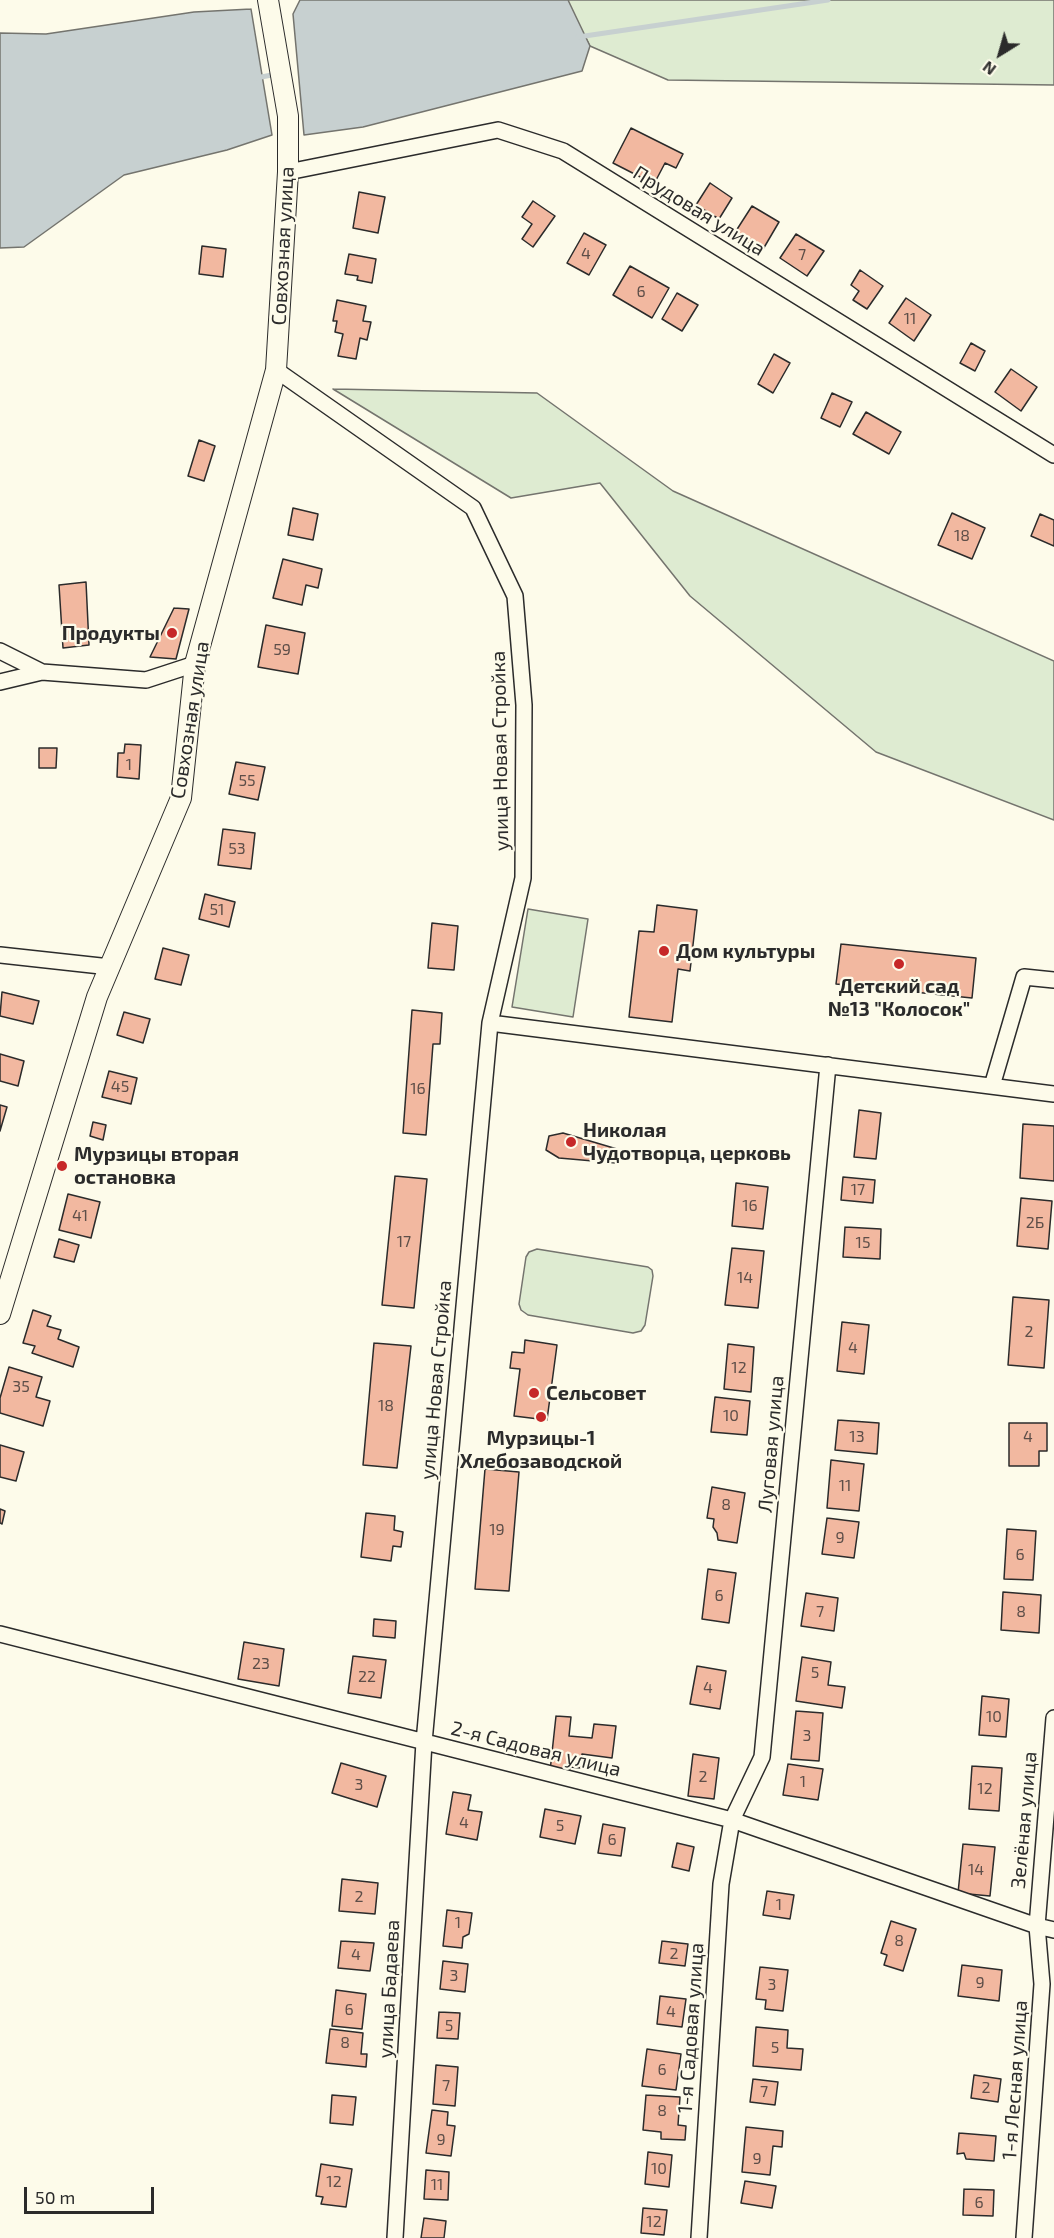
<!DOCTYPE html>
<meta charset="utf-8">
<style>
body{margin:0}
#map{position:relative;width:1054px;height:2238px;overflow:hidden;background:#fdfbea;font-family:"Exo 2",sans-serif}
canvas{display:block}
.north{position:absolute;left:970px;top:24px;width:60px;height:60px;-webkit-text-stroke:4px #fdfbea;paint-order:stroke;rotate:217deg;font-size:16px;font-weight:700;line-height:24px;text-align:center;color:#2b2b2b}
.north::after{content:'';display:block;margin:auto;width:21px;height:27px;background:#2b2b2b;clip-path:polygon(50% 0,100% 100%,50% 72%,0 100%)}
.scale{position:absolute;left:24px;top:2187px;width:130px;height:27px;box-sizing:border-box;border:3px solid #2b2b2b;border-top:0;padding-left:8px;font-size:18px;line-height:21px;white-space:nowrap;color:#2b2b2b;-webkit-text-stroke:4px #fdfbea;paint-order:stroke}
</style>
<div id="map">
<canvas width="1054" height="2238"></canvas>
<div class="north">N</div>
<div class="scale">50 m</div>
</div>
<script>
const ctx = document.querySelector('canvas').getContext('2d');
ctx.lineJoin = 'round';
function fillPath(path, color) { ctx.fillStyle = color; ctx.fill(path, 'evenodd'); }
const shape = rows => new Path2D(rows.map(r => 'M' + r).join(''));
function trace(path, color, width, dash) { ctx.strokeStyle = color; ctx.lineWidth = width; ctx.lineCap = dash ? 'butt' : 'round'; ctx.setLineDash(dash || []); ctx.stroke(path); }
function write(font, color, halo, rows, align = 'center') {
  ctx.font = font + ' "Exo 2",sans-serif'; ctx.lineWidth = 4.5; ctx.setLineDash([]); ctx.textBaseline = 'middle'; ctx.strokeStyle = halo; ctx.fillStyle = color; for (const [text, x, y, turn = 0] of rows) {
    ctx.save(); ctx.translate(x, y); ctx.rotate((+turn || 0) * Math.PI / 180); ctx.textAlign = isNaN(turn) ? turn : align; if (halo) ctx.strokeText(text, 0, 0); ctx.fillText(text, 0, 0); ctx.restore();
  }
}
const green = shape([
 [566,0,1054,0,1054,85,668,80,590,46,566,0],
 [333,389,537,393,673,491,1054,661,1054,820,876,752,690,596,600,483,511,498,333,389],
 [528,909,588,919,573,1017,512,1007,528,909],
 [537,1249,648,1267,652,1270,653,1276,645,1325,641,1331,633,1333,528,1315,521,1310,519,1304,526,1257,529,1252,537,1249]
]);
fillPath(green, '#deebd1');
trace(green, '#74746e', 1.5);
const water = shape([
 [300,0,568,0,590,46,582,71,363,127,304,135,293,14,300,0],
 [251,9,272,135,227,150,124,175,24,247,0,248,0,33,46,34,194,12,251,9]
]);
fillPath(water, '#c7d0d0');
trace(water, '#74746e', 1.5);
trace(shape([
 [578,37,828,0],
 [256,78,277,74]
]), '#c7d0d0', 5);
const building = shape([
 [631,128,683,154,676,168,665,163,654,184,613,163,631,128],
 [710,183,732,198,719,219,696,205,710,183],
 [359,192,385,197,378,233,353,228,359,192],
 [533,201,555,216,533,247,522,239,532,224,522,217,533,201],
 [752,206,779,222,762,251,734,234,752,206],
 [584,233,606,245,589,275,567,263,584,233],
 [796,234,824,251,807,276,780,258,796,234],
 [202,246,226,249,223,277,199,274,202,246],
 [349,254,376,259,372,283,357,280,358,276,345,274,349,254],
 [630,266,669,288,652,318,613,295,630,266],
 [860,270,883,286,867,309,853,300,859,291,851,285,860,270],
 [677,293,698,305,682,331,662,319,677,293],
 [906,298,931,315,914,341,889,323,906,298],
 [337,300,366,306,363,321,371,322,367,340,360,338,356,359,338,356,343,334,335,332,337,321,333,321,337,300],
 [971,343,985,351,975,371,960,363,971,343],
 [774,354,790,363,773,393,758,384,774,354],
 [1011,369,1037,387,1021,411,995,392,1011,369],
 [832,393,852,402,840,427,821,418,832,393],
 [866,412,901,432,889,454,853,434,866,412],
 [199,440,215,446,204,481,188,476,199,440],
 [293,508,318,514,313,540,288,535,293,508],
 [952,513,985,528,972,559,938,545,952,513],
 [1040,514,1054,520,1054,546,1031,536,1040,514],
 [283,559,322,569,318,588,306,585,302,605,273,598,283,559],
 [86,582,89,645,63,648,59,585,86,582],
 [174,608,189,609,176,659,150,657,174,608],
 [266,625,305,633,298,674,258,667,266,625],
 [125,744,141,745,139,779,117,777,118,753,124,753,125,744],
 [39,748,57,748,56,768,39,768,39,748],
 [236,762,265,767,258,800,229,794,236,762],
 [223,829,255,833,251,869,218,865,223,829],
 [205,894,235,902,229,927,199,919,205,894],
 [657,905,697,910,690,971,678,969,672,1022,629,1017,639,931,654,932,657,905],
 [432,923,458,926,454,970,428,968,432,923],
 [841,944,976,958,972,998,836,984,841,944],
 [163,948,189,955,181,985,155,979,163,948],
 [2,992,39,1001,33,1024,0,1016,2,992],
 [412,1010,442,1013,440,1044,433,1044,426,1135,403,1133,412,1010],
 [124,1012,150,1019,143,1043,117,1035,124,1012],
 [0,1054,24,1061,18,1086,0,1081,0,1054],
 [109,1071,137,1078,131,1104,102,1097,109,1071],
 [0,1105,7,1107,0,1131,0,1105],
 [859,1110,881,1113,876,1159,854,1157,859,1110],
 [93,1122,106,1125,103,1140,90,1136,93,1122],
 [1023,1124,1054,1126,1054,1181,1020,1178,1023,1124],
 [563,1133,617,1149,616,1163,559,1158,546,1150,549,1136,563,1133],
 [395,1176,427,1179,414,1308,382,1305,395,1176],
 [843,1177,875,1180,873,1203,841,1200,843,1177],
 [736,1183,768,1187,763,1229,732,1226,736,1183],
 [68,1194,100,1202,91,1238,59,1230,68,1194],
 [1021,1198,1052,1201,1048,1249,1017,1246,1021,1198],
 [845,1227,881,1229,880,1259,843,1257,845,1227],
 [59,1239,79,1245,74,1262,54,1257,59,1239],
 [732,1248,764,1251,758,1308,725,1305,732,1248],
 [1013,1297,1049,1300,1044,1368,1008,1365,1013,1297],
 [33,1310,51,1316,47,1326,61,1330,58,1339,79,1347,73,1367,32,1353,35,1346,23,1343,33,1310],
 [842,1322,869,1325,864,1374,837,1371,842,1322],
 [525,1340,557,1345,547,1420,514,1416,520,1369,510,1368,512,1352,524,1353,525,1340],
 [374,1343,411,1346,397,1468,363,1465,374,1343],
 [728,1344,754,1347,751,1392,724,1389,728,1344],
 [9,1367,42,1377,36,1397,50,1401,43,1426,0,1413,0,1398,9,1367],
 [715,1397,750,1401,747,1435,711,1432,715,1397],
 [838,1420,879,1423,877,1454,835,1450,838,1420],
 [1009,1423,1047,1423,1047,1451,1039,1451,1039,1466,1009,1466,1009,1423],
 [0,1445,24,1452,16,1481,0,1477,0,1445],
 [831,1460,864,1464,859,1511,827,1508,831,1460],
 [485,1469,519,1472,509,1591,475,1589,485,1469],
 [712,1487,745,1493,737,1543,718,1540,717,1533,713,1527,714,1519,707,1518,712,1487],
 [0,1509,5,1511,2,1524,0,1523,0,1509],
 [366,1513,395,1516,394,1530,403,1532,401,1547,393,1546,391,1561,361,1557,366,1513],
 [827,1518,859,1522,854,1558,822,1554,827,1518],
 [1007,1529,1036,1531,1033,1580,1004,1579,1007,1529],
 [708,1569,736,1573,729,1623,702,1619,708,1569],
 [1003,1592,1041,1595,1039,1633,1001,1630,1003,1592],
 [806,1593,838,1598,834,1631,801,1626,806,1593],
 [374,1619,396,1621,395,1638,373,1636,374,1619],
 [244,1642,284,1649,279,1686,238,1679,244,1642],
 [353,1656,386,1660,381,1698,348,1693,353,1656],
 [802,1657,831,1662,828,1685,845,1687,842,1708,796,1701,802,1657],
 [697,1666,726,1671,720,1709,690,1704,697,1666],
 [982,1696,1009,1699,1006,1737,979,1735,982,1696],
 [796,1711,823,1713,819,1761,791,1759,796,1711],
 [556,1716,571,1717,569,1736,592,1738,594,1724,616,1726,612,1758,582,1754,581,1768,570,1767,569,1773,550,1771,556,1716],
 [693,1754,719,1758,714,1799,688,1796,693,1754],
 [341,1763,386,1776,377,1807,332,1793,341,1763],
 [788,1764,823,1769,818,1800,783,1795,788,1764],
 [972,1766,1002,1768,999,1811,969,1809,972,1766],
 [453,1792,471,1795,468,1810,482,1812,477,1840,446,1834,453,1792],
 [545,1809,581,1816,575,1844,540,1837,545,1809],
 [603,1824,625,1828,621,1856,598,1853,603,1824],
 [677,1843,694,1847,689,1871,672,1867,677,1843],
 [963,1844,995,1847,990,1896,958,1893,963,1844],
 [342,1879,378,1883,375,1914,339,1911,342,1879],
 [767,1891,794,1895,790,1919,763,1915,767,1891],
 [447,1910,472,1913,469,1934,463,1937,462,1948,443,1946,447,1910],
 [891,1921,916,1929,903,1971,884,1965,887,1955,881,1953,891,1921],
 [341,1941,374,1943,370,1971,338,1968,341,1941],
 [662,1941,688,1944,685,1966,659,1963,662,1941],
 [443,1961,468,1964,465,1992,440,1989,443,1961],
 [962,1965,1002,1970,999,2001,958,1996,962,1965],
 [760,1967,788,1970,783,2011,765,2009,766,2000,756,1999,760,1967],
 [336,1990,366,1994,362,2029,332,2026,336,1990],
 [660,1996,686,1999,682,2027,657,2024,660,1996],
 [439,2012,460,2013,458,2039,437,2038,439,2012],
 [756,2027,788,2030,787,2048,803,2049,801,2070,753,2066,756,2027],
 [330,2029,363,2033,361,2054,367,2054,366,2067,326,2063,330,2029],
 [647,2049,681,2054,676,2090,642,2086,647,2049],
 [436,2065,458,2067,455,2106,433,2104,436,2065],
 [974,2075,1001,2079,998,2102,971,2098,974,2075],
 [753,2079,778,2082,775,2105,750,2102,753,2079],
 [332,2095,356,2097,353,2125,330,2123,332,2095],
 [646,2095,680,2097,678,2125,686,2126,685,2140,661,2139,661,2132,643,2130,646,2095],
 [432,2110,448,2112,447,2125,455,2126,451,2156,426,2153,432,2110],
 [746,2127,783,2131,782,2147,773,2146,770,2175,742,2172,746,2127],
 [959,2133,996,2136,994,2161,966,2159,964,2153,957,2154,959,2133],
 [648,2152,672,2155,669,2187,645,2184,648,2152],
 [321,2164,352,2169,346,2207,321,2204,323,2197,316,2196,321,2164],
 [426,2170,449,2172,448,2200,424,2199,426,2170],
 [745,2181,776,2186,772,2208,741,2203,745,2181],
 [964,2189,994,2190,993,2216,963,2215,964,2189],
 [643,2208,667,2210,664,2235,641,2233,643,2208],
 [424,2218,446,2221,444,2238,421,2238,424,2218]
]);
fillPath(building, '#f2b8a0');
trace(building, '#2b2b2b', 1.5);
const minor = shape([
 [288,172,498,130,563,151,1054,455],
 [276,370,473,508,515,596,524,705,523,878,490,1023,424,1742,395,2238],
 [0,651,42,672],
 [0,682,42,672,146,680,195,664],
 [0,955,110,967],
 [490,1023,1054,1094],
 [992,1086,1024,977,1054,980],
 [0,1634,732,1820,1037,1926,1054,1930],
 [699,2238,721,1884,732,1820,762,1757,828,1065],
 [1024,2238,1042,1984,1037,1926,1054,1718]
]);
const tertiary = shape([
 [0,1314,97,997,181,798,195,664,276,370,288,172,288,116,268,0]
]);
trace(minor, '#2b2b2b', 18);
trace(tertiary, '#2b2b2b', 22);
trace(minor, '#fdfbea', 15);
trace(tertiary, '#fdfbea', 20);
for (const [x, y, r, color] of [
 [172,633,6,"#c62828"],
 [664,951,6,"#c62828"],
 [899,964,6,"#c62828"],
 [571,1142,6,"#c62828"],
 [62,1166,6,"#c62828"],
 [534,1393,6,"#c62828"],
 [541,1417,6,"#c62828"]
]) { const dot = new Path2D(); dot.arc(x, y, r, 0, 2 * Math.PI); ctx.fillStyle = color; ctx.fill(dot); trace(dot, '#fdfbea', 2); }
write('16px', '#5d4e48', null, [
 ["4",586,254],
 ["7",802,255],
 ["6",641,292],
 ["11",910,319],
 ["18",962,536],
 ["59",282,650],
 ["1",129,765],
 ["55",247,781],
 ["53",237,849],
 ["51",217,910],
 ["45",120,1087],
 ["16",418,1089],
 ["17",858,1190],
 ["16",750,1206],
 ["41",80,1216],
 ["2Б",1035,1223],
 ["17",404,1242],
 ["15",863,1243],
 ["14",745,1278],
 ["2",1029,1332],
 ["4",853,1348],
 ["12",739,1368],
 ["35",21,1387],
 ["18",386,1406],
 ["10",731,1416],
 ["13",857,1437],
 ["4",1028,1437],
 ["11",845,1486],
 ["8",726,1505],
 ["19",497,1530],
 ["9",840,1538],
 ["6",1020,1555],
 ["6",719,1596],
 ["7",820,1612],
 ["8",1021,1612],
 ["23",261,1664],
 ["5",815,1673],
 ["22",367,1677],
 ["4",708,1688],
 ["10",994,1717],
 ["3",807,1736],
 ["2",703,1777],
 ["1",803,1782],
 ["3",359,1785],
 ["12",985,1789],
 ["4",464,1823],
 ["5",560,1826],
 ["6",612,1840],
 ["14",976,1870],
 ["2",359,1897],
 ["1",779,1905],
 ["1",458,1923],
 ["8",899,1941],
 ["2",674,1954],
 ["4",356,1955],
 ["3",454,1976],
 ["9",980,1983],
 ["3",772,1985],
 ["6",349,2010],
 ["4",671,2012],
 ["5",449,2026],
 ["8",345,2043],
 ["5",775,2048],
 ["6",662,2070],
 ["7",446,2086],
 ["2",986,2088],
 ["7",764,2092],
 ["8",662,2111],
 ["9",441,2140],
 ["9",757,2159],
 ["10",659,2169],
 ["12",334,2182],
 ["11",437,2185],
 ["6",979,2203],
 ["12",654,2222]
]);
write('20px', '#2b2b2b', '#fdfbea', [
 ["Прудовая улица",699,211,32],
 ["Совхозная улица",283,246,-87],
 ["Совхозная улица",190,720,-81],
 ["улица Новая Стройка",500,751,-91],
 ["улица Новая Стройка",436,1380,-85],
 ["Луговая улица",771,1444,-85],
 ["2-я Садовая улица",536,1749,14],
 ["Зелёная улица",1024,1820,-85],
 ["улица Бадаева",389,1989,-87],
 ["1-я Садовая улица",691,2028,-86],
 ["1-я Лесная улица",1015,2080,-86]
]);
write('bold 20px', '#2b2b2b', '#fdfbea', [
 ["Продукты",160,633,"right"],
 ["Дом культуры",676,951],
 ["Детский сад",899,986,"center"],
 ["№13 \"Колосок\"",899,1009,"center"],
 ["Николая",583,1130],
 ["Чудотворца, церковь",583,1153],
 ["Мурзицы вторая",74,1154],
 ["остановка",74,1177],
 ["Сельсовет",546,1393],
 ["Мурзицы-1",541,1438,"center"],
 ["Хлебозаводской",541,1461,"center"]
], 'left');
</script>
